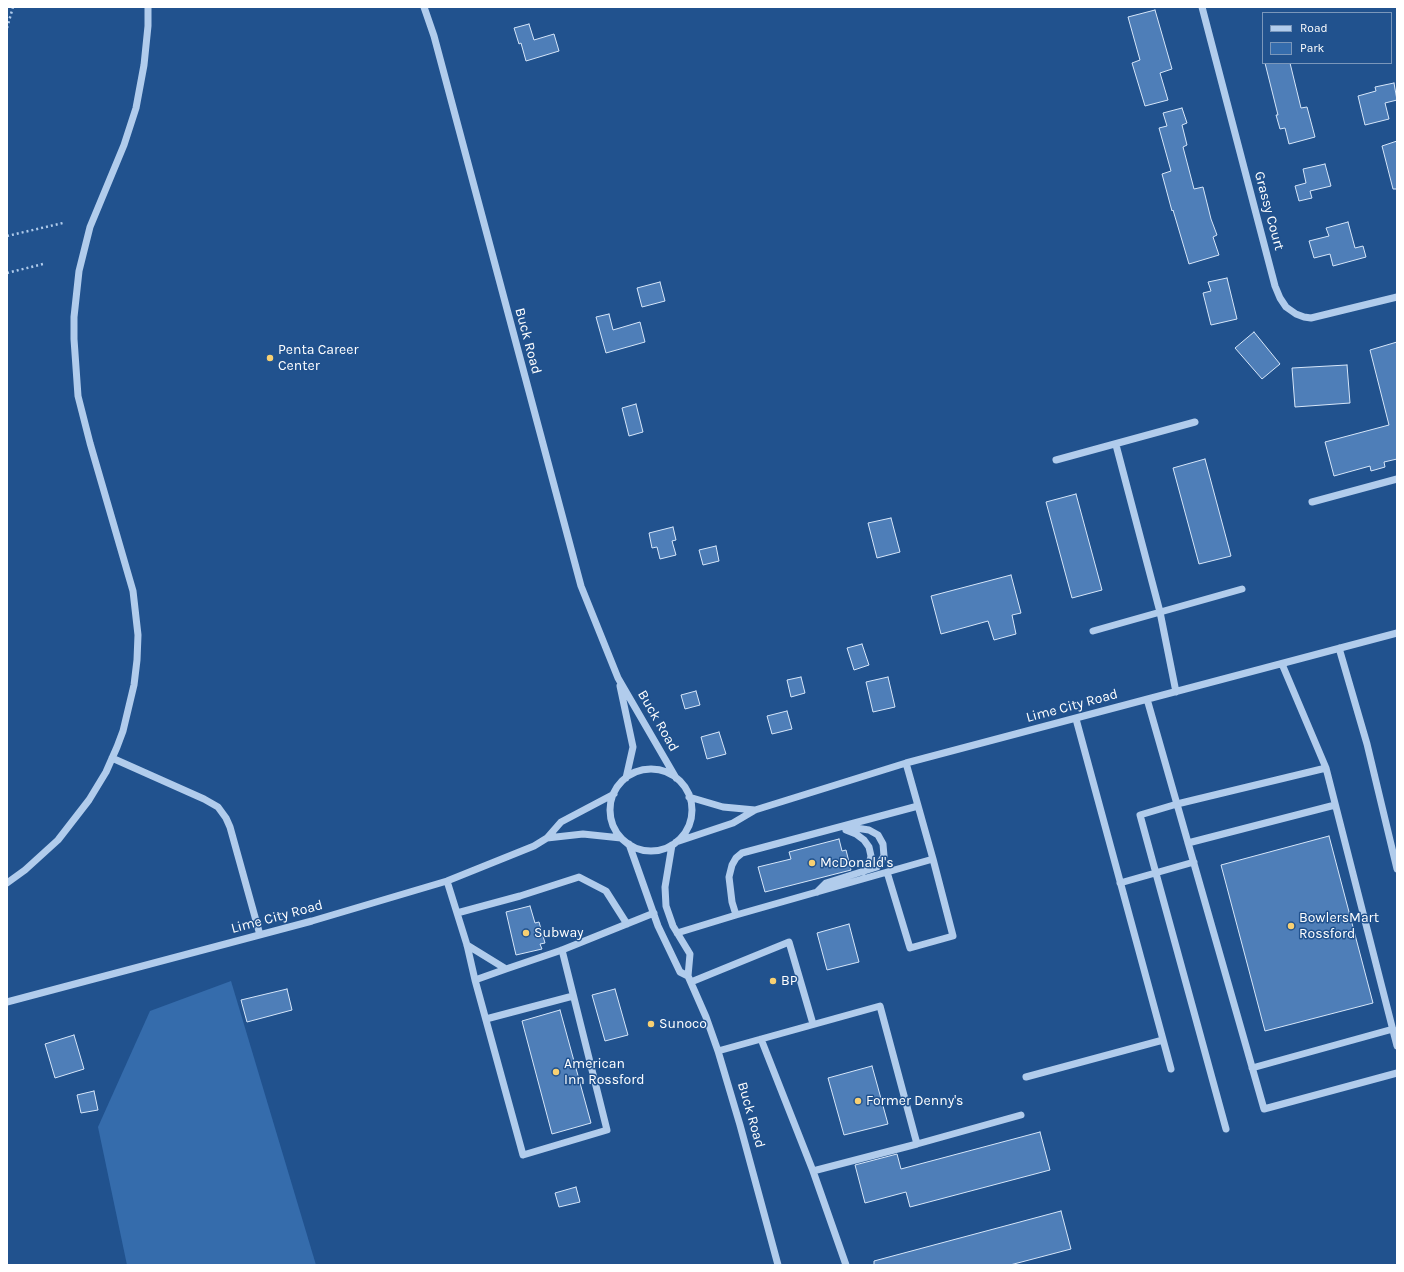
<!DOCTYPE html>
<style>
body{margin:0}
#map{position:relative;width:1404px;height:1272px;overflow:hidden;background:#21528e;font-family:Karla,sans-serif}
canvas{display:block}
.frame{position:absolute;inset:0;border:8px solid #fff;pointer-events:none}
.legend{position:absolute;left:1262px;top:12px;width:130px;height:52px;box-sizing:border-box;background:#21528e;border:1px solid #7a97bb;margin:0;padding:5px 7px;list-style:none;font-size:12px;color:#fff}
.legend li{display:flex;align-items:center;gap:8px;height:20px}
.legend b{width:20px;border:1px solid #7a97bb}
</style>
<div id="map">
<canvas width="1404" height="1272"></canvas>
<div class="frame"></div>
<ul class="legend">
<li><b style="height:5px;background:#b1ccec"></b>Road</li>
<li><b style="height:11px;background:#356cac"></b>Park</li>
</ul>
</div>
<script>
const ctx = document.querySelector('canvas').getContext('2d');
ctx.lineJoin = 'round';
function fillPath(path, color) { ctx.fillStyle = color; ctx.fill(path, 'evenodd'); }
const shape = rows => new Path2D(rows.map(r => 'M' + r).join(''));
function trace(path, color, width, dash) { ctx.strokeStyle = color; ctx.lineWidth = width; ctx.lineCap = dash ? 'butt' : 'round'; ctx.setLineDash(dash || []); ctx.stroke(path); }
function write(font, color, halo, rows, align = 'center') {
  ctx.font = font + ' Karla,sans-serif'; ctx.lineWidth = 3; ctx.setLineDash([]); ctx.textBaseline = 'middle'; ctx.strokeStyle = halo; ctx.fillStyle = color; for (const [text, x, y, turn = 0] of rows) {
    ctx.save(); ctx.translate(x, y); ctx.rotate((+turn || 0) * Math.PI / 180); ctx.textAlign = isNaN(turn) ? turn : align; if (halo) ctx.strokeText(text, 0, 0); ctx.fillText(text, 0, 0); ctx.restore();
  }
}
fillPath(shape([
 [231,981,316,1265,127,1265,98,1127,150,1011]
]), '#356cac');
const building = shape([
 [1155,10,1172,69,1160,73,1168,100,1145,106,1132,63,1140,60,1128,17,1155,10],
 [529,24,534,40,554,34,559,51,526,61,521,43,519,44,514,28,529,24],
 [1265,63,1290,63,1301,108,1307,107,1315,137,1289,144,1285,128,1280,129,1276,115,1278,115,1265,63],
 [1394,83,1397,100,1385,103,1389,119,1365,125,1358,96,1376,91,1375,87,1394,83],
 [1182,108,1187,123,1182,125,1187,145,1183,147,1194,189,1203,187,1211,219,1217,235,1213,237,1219,255,1189,264,1173,210,1172,211,1162,174,1171,171,1159,128,1167,126,1163,113,1182,108],
 [1397,141,1397,189,1393,189,1382,146,1397,141],
 [1325,164,1331,186,1310,191,1312,198,1299,201,1295,186,1306,183,1303,169,1325,164],
 [1348,222,1355,248,1363,246,1366,257,1333,266,1330,254,1314,258,1309,241,1329,236,1326,228,1348,222],
 [1227,278,1237,319,1211,325,1203,293,1211,291,1208,282,1227,278],
 [660,282,665,301,642,307,637,288,660,282],
 [609,314,613,330,640,322,645,342,606,353,596,317,609,314],
 [1254,332,1280,364,1262,379,1235,348,1254,332],
 [1397,342,1397,459,1384,462,1385,467,1371,471,1370,466,1334,476,1325,442,1389,425,1370,350,1397,342],
 [1347,365,1350,403,1295,407,1292,368,1347,365],
 [636,404,643,432,629,436,622,408,636,404],
 [1205,459,1231,556,1199,564,1173,468,1205,459],
 [1076,494,1102,590,1072,598,1046,502,1076,494],
 [891,518,900,552,877,558,868,523,891,518],
 [673,527,676,540,672,541,676,555,660,559,657,547,652,548,649,533,673,527],
 [716,546,719,561,703,565,699,550,716,546],
 [1011,575,1021,613,1012,615,1016,634,994,640,988,621,941,634,931,596,1011,575],
 [862,644,869,665,854,670,847,648,862,644],
 [801,677,805,693,791,697,787,680,801,677],
 [888,677,895,707,873,712,866,682,888,677],
 [696,691,700,705,685,709,681,695,696,691],
 [787,711,792,729,772,734,767,716,787,711],
 [719,732,726,754,707,759,701,737,719,732],
 [1329,836,1373,1003,1265,1031,1221,865,1329,836],
 [839,839,842,851,846,850,851,870,765,892,758,867,791,859,789,852,839,839],
 [530,906,535,923,539,922,545,943,540,944,542,949,516,955,506,912,530,906],
 [849,924,859,962,827,970,817,933,849,924],
 [287,989,292,1010,247,1022,241,1000,287,989],
 [615,989,628,1035,605,1041,592,995,615,989],
 [560,1010,591,1123,552,1134,522,1021,560,1010],
 [74,1035,84,1069,55,1078,45,1044,74,1035],
 [872,1066,888,1124,844,1135,828,1078,872,1066],
 [94,1091,98,1110,81,1113,77,1095,94,1091],
 [1040,1132,1050,1170,910,1207,906,1192,865,1203,855,1165,897,1154,901,1169,1040,1132],
 [576,1187,580,1202,559,1207,555,1193,576,1187],
 [1061,1211,1071,1249,1010,1265,874,1265,874,1261,1061,1211]
]);
fillPath(building, '#4e7eb8');
trace(building, '#d6e6f9', 1);
trace(shape([
 [7,28,13,7],
 [7,236,63,223],
 [7,273,43,264],
 [7,403,8,403]
]), '#b1ccec', 2.5, [2, 3]);
trace(shape([
 [424,7,434,36,581,586,618,678,676,778],
 [1202,7,1275,286,1280,298,1286,307,1296,314,1304,317,1311,318,1397,297],
 [1116,445,1160,612,1176,692],
 [1056,460,1195,422],
 [1312,502,1397,479],
 [1093,631,1242,589],
 [1339,648,1367,744,1397,869],
 [1282,664,1326,768,1397,1046],
 [620,686,633,747,626,778],
 [1147,699,1264,1109,1397,1073],
 [1076,719,1171,1069],
 [112,758,204,799,218,807,226,818,230,827,260,935],
 [906,763,933,859,736,915,732,902,729,877,732,865,736,858,742,853,918,806],
 '610 810a41 41 0 1 1 82 0a41 41 0 1 1-82 0Z',
 [689,797,723,807,755,810],
 [846,830,856,834,864,840,869,847,871,856,869,865,863,872],
 [547,838,583,834,621,838],
 [676,842,733,823,755,810,906,763,1397,633],
 [1188,843,1335,805],
 [629,844,658,926,680,972,688,976],
 [672,845,665,887,666,906,673,926,690,954,688,976,706,1017,718,1051,740,1125,778,1265],
 [887,872,910,948,953,936,933,859],
 [447,881,467,945,475,980,506,969],
 [7,883,25,870,58,840,89,800,106,772,117,747,123,731,134,685,137,660,138,635,133,591,90,443,78,396,74,339,74,317,79,271,90,227,124,145,136,108,144,65,148,26,148,7],
 [1120,883,1194,862],
 [817,892,826,883,877,867,884,856,883,844,878,835,869,830,856,828,847,830],
 [457,913,520,896,579,877,606,891,627,924],
 [677,933,736,915],
 [467,945,506,969,562,950,654,913],
 [475,980,523,1155,607,1130,562,950],
 [691,982,789,942,813,1024],
 [7,1002,312,921,447,881,534,846,547,838,561,822,614,794],
 [486,1019,573,996],
 [761,1039,813,1171,846,1265],
 [718,1051,880,1006,917,1144,1021,1115],
 [1252,1068,1393,1029],
 [1026,1077,1163,1040],
 [1226,1129,1140,815,1177,804,1326,768],
 [813,1171,917,1144]
]), '#b1ccec', 7);
for (const [x, y, r, color] of [
 [270,358,4,"#f8d072"],
 [812,863,4,"#f8d072"],
 [1291,926,4,"#f8d072"],
 [526,933,4,"#f8d072"],
 [773,981,4,"#f8d072"],
 [651,1024,4,"#f8d072"],
 [556,1072,4,"#f8d072"],
 [858,1101,4,"#f8d072"]
]) { const dot = new Path2D(); dot.arc(x, y, r, 0, 2 * Math.PI); ctx.fillStyle = color; ctx.fill(dot); trace(dot, '#21528e', 1.5); }
write('14px', '#fff', '#21528e', [
 ["Grassy Court",1269,211,75],
 ["Buck Road",528,341,75],
 ["Lime City Road",1072,706,-15],
 ["Buck Road",658,721,60],
 ["Lime City Road",277,917,-15],
 ["Buck Road",751,1115,74]
]);
write('14px', '#fff', '#21528e', [
 ["Penta Career",278,350],
 ["Center",278,366],
 ["McDonald's",820,863],
 ["BowlersMart",1299,918],
 ["Rossford",1299,934],
 ["Subway",534,933],
 ["BP",781,981],
 ["Sunoco",659,1024],
 ["American",564,1064],
 ["Inn Rossford",564,1080],
 ["Former Denny's",866,1101]
], 'left');
</script>
